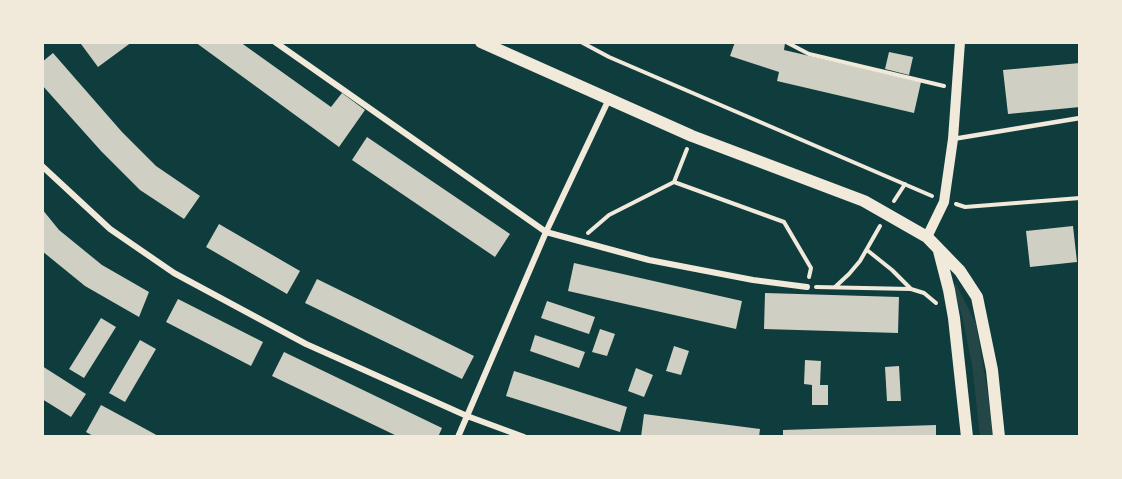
<!DOCTYPE html>
<style>
body{margin:0}
#map{position:relative;width:1122px;height:479px;overflow:hidden;background:#0f3d3e;font-family:"Roboto Condensed",sans-serif}
canvas{display:block}
.frame{position:absolute;inset:0;border:44px solid #f1e9da;pointer-events:none}
</style>
<div id="map">
<canvas width="1122" height="479"></canvas>
<div class="frame"></div>
</div>
<script>
const ctx = document.querySelector('canvas').getContext('2d');
ctx.lineJoin = 'round';
function fillPath(path, color) { ctx.fillStyle = color; ctx.fill(path, 'evenodd'); }
const shape = rows => new Path2D(rows.map(r => 'M' + r).join(''));
function trace(path, color, width, dash) { ctx.strokeStyle = color; ctx.lineWidth = width; ctx.lineCap = dash ? 'butt' : 'round'; ctx.setLineDash(dash || []); ctx.stroke(path); }
fillPath(shape([
 [956,284,976,324,988,395,993,437,980,437,972,364,962,316,953,286]
]), '#244646');
fillPath(shape([
 [85,42,132,42,98,67,81,44],
 [195,42,240,42,331,107,342,93,365,110,339,147],
 [735,42,781,42,785,43,784,50,921,82,914,113,777,81,779,72,730,56],
 [889,52,913,57,909,75,885,69],
 [53,53,122,132,156,166,200,196,184,219,140,190,101,151,42,85,42,62],
 [1080,63,1080,107,1008,114,1003,70],
 [367,137,510,234,495,257,352,160],
 [42,209,59,230,102,265,149,292,139,317,85,286,42,251],
 [219,224,300,271,287,294,206,247],
 [1073,226,1077,262,1030,267,1026,231],
 [574,263,742,301,736,329,568,291],
 [317,279,474,356,462,379,305,303],
 [765,293,899,297,898,333,764,329],
 [178,299,263,342,251,366,166,322],
 [547,301,595,317,589,334,541,318],
 [101,318,116,327,84,378,69,369],
 [600,329,615,334,607,356,592,352],
 [535,335,585,352,579,368,530,351],
 [140,340,156,349,125,402,109,393],
 [674,346,689,351,681,375,666,371],
 [284,352,442,428,438,437,399,437,272,376],
 [805,360,821,361,820,385,828,385,828,405,812,405,812,385,804,384],
 [42,366,86,394,71,417,42,399],
 [899,366,901,401,887,401,885,367],
 [636,368,653,375,644,397,628,391],
 [514,371,627,407,620,432,506,396],
 [101,405,140,426,160,437,95,437,86,432],
 [644,414,760,429,759,437,641,437],
 [936,425,936,437,783,437,783,430]
]), '#cfcfc3');
trace(shape([
 [581,42,609,57,932,196],
 [786,42,809,54,944,86],
 [674,182,687,149],
 [894,201,905,184],
 [956,204,965,207,1080,198],
 [588,233,609,215,674,182,784,222,811,268,809,277],
 [867,250,892,270,911,289],
 [816,287,911,289,924,293,936,303],
 [835,287,849,274,860,261,880,226]
]), '#f1e9da', 4);
trace(shape([
 [953,139,1080,118]
]), '#f1e9da', 4.5);
trace(shape([
 [275,42,546,232,649,260,753,280,807,287],
 [42,166,110,229,174,273,306,344,467,416,524,437],
 [458,437,546,232,609,99]
]), '#f1e9da', 6);
trace(shape([
 [927,237,944,202,953,139,960,42]
]), '#f1e9da', 10);
trace(shape([
 [481,42,692,136,864,201,927,237,960,271,977,297,992,370,999,437],
 [939,251,949,290,954,318,967,437]
]), '#f1e9da', 12);
</script>
